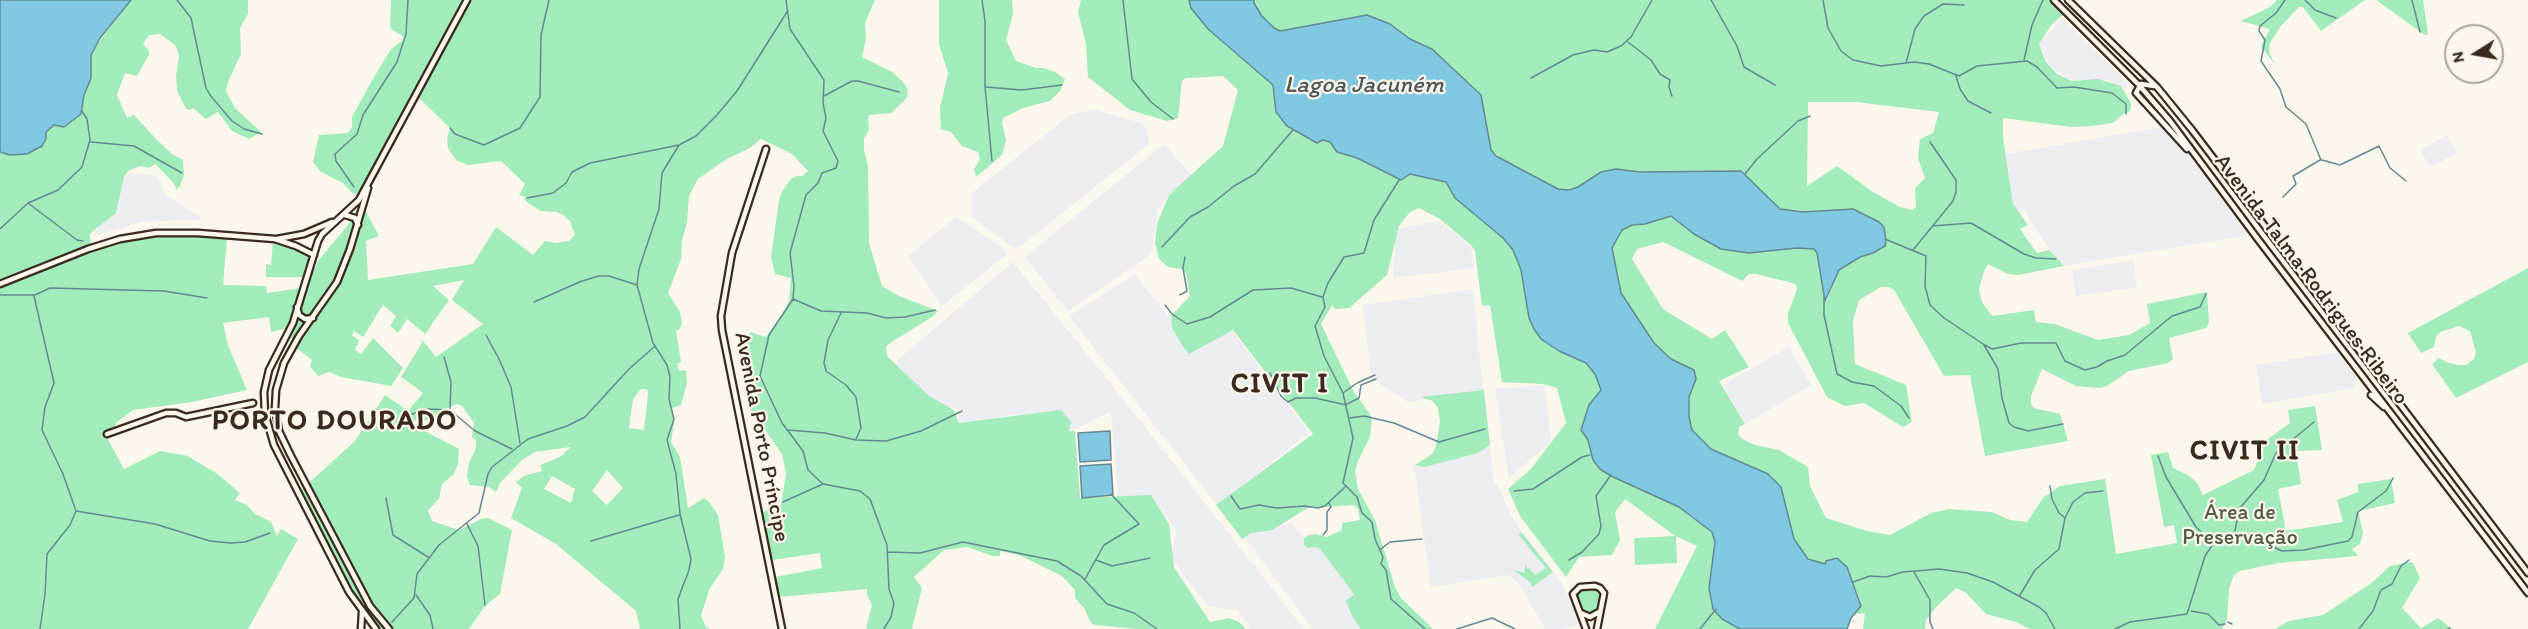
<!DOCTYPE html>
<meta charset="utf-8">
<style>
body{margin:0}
#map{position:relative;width:2528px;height:629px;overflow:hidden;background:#fbf7ec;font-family:Itim,sans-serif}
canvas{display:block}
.north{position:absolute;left:2444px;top:24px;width:60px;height:60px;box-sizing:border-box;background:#fbf7ec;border:2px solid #aea59a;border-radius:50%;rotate:259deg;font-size:16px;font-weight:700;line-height:24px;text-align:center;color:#3b2a1e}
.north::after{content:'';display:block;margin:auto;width:21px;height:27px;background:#3b2a1e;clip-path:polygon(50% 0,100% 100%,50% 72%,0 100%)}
</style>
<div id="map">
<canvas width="2528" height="629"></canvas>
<div class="north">N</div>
</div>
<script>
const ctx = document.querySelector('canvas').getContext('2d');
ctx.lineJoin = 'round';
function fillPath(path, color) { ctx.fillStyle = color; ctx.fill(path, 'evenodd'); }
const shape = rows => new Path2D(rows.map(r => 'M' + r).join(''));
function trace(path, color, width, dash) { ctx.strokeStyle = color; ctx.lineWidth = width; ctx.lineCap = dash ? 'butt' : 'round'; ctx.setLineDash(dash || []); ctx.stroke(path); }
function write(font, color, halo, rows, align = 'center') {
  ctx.font = font + ' Itim,sans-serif'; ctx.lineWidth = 4.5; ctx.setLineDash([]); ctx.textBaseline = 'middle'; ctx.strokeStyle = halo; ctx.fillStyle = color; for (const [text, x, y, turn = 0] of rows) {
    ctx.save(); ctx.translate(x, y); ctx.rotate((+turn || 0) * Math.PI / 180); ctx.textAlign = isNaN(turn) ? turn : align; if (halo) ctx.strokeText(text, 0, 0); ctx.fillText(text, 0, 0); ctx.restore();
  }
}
fillPath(shape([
 [2062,18,2130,85,2125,89,2107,80,2071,80,2051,67,2039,44],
 [1096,110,1141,123,1147,129,1149,144,1018,248,1014,248,972,217,972,193,1066,118,1075,113],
 [2162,127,2182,147,2245,231,2245,236,2063,266,2047,246,2024,210,2014,210,2006,154],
 [2447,135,2458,153,2430,167,2420,150],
 [1164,144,1192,176,1170,194,1158,209,1151,254,1068,311,1025,257],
 [129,172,158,177,166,195,203,219,142,222,93,236],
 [956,217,1003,248,1007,254,942,306,908,256],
 [1439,221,1470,245,1475,268,1393,278,1396,229],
 [2133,260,2137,287,2076,296,2072,270],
 [1013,262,1111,384,1304,629,1251,629,1237,610,1207,606,1171,558,1176,529,1152,498,1118,496,1111,411,1072,431,1063,413,1012,415,955,425,962,409,936,404,909,384,896,361],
 [1135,274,1195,351,1229,327,1309,433,1217,505,1069,316],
 [1473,289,1483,392,1408,402,1371,378,1363,305],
 [1789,347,1811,385,1745,424,1723,385],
 [2338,352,2356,377,2355,388,2262,404,2256,365],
 [1545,385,1551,442,1509,478,1495,389],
 [1490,447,1494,483,1497,483,1509,511,1521,531,1562,583,1581,623,1562,629,1546,629,1518,583,1509,575,1431,587,1414,465],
 [1292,523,1304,538,1310,533,1360,594,1374,629,1313,629,1244,536,1256,529]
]), '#ecedf1');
fillPath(shape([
 [131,0,248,0,248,14,240,28,241,54,228,82,226,91,235,108,261,132,249,139,232,131,218,112,206,119,193,108,190,110,186,109,177,91,176,76,179,56,176,46,160,34,149,35,143,44,149,51,149,55,137,76,125,73,117,95,127,118,134,115,157,140,172,154,183,160,184,175,180,186,175,191,176,188,172,181,155,164,149,168,140,166,128,171,124,177,116,213,93,231,90,234,91,245,0,281,0,152,10,155,46,132,84,95,91,78,91,56,97,44],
 [391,0,465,0,360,195,352,193,343,183,321,172,313,162,319,135,348,133,352,127,352,117,371,82,391,49,403,40,403,36,392,30,390,26],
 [470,0,875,0,865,23,866,39,862,57,892,72,902,81,907,88,908,95,905,100,891,113,869,115,868,119,869,130,864,138,864,150,868,166,869,243,882,286,899,296,938,311,932,317,890,343,886,347,887,356,929,396,954,410,959,423,1061,410,1071,422,1069,431,1075,431,1080,498,1151,495,1169,524,1174,567,1210,622,1229,618,1239,622,1246,629,1138,629,1095,625,1091,623,1084,608,1075,598,1075,590,1062,576,1019,555,1000,551,1000,556,992,556,968,547,944,550,914,577,922,588,912,629,866,629,872,605,867,595,867,589,779,597,775,577,822,568,820,553,772,560,762,512,781,505,786,474,782,454,750,409,741,355,750,332,766,337,783,313,789,301,791,278,775,274,771,257,779,200,783,190,791,179,796,176,802,176,808,171,792,154,761,139,750,148,727,159,698,179,689,196,687,223,682,240,681,259,668,293,680,312,682,324,679,330,676,331,681,362,677,364,679,371,686,370,687,383,681,405,672,408,674,422,671,442,680,457,688,508,704,498,710,503,718,515,725,557,723,569,709,590,701,616,706,627,710,629,640,629,636,611,556,544,511,518,522,488,516,482,524,476,542,471,540,465,560,457,571,447,535,452,522,460,500,483,496,492,489,487,470,485,467,476,469,463,476,448,476,441,472,437,474,423,462,406,457,404,442,411,435,420,406,421,459,449,458,464,454,474,442,484,439,499,428,510,432,521,459,530,481,519,488,518,512,530,500,594,485,606,469,629,379,629,366,613,330,552,300,491,355,441,385,395,408,411,423,393,401,377,423,341,436,357,483,324,452,300,464,280,433,286,449,300,425,334,407,319,398,333,390,326,396,316,383,305,363,337,354,331,352,335,359,340,355,350,361,354,373,338,403,368,391,386,341,377,329,372,318,376,310,366,312,360,295,347,298,342,289,337,306,286,319,260,347,226,361,202,379,236,366,241,368,280,473,264,496,227,533,255,545,241,555,243,569,241,575,235,570,221,563,215,557,212,541,211,528,203,524,199,526,197,519,195,525,184,501,161,468,165,456,160,448,148,447,139,450,128,418,97],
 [641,389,647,389,648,394,644,430,629,428,633,399],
 [607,470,623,488,607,505,592,491],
 [552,476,575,489,571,503,544,489],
 [939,0,1012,0,1013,14,1006,40,1016,61,1036,68,1044,68,1055,72,1065,79,1060,91,1050,101,1023,108,1003,118,1002,123,1006,140,1002,155,976,177,974,169,980,159,978,152,962,146,951,132,941,129,940,108,948,73,939,44],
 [1081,0,1189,0,1191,8,1208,29,1273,85,1276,112,1287,126,1299,134,1330,142,1337,152,1357,158,1401,180,1410,174,1446,182,1455,198,1503,238,1513,250,1521,270,1529,318,1559,351,1586,363,1595,374,1601,390,1589,405,1583,424,1593,460,1600,469,1611,476,1679,507,1712,532,1715,542,1709,588,1711,601,1722,619,1740,629,1655,629,1697,546,1676,536,1677,563,1635,565,1634,538,1675,536,1625,499,1615,512,1620,540,1612,555,1579,557,1566,577,1520,516,1508,489,1531,469,1566,423,1557,388,1543,384,1502,382,1490,305,1482,306,1475,251,1471,245,1440,219,1419,208,1410,212,1399,226,1387,275,1349,308,1335,309,1332,305,1321,324,1354,392,1372,417,1370,437,1358,461,1355,472,1358,489,1375,520,1395,587,1401,598,1433,629,1361,629,1352,616,1346,600,1354,595,1351,590,1321,550,1316,547,1308,548,1304,545,1304,538,1307,536,1315,534,1327,537,1342,530,1342,523,1360,520,1358,509,1354,505,1308,508,1272,530,1251,533,1242,539,1216,505,1313,434,1233,330,1189,354,1182,345,1172,328,1171,316,1190,296,1186,273,1181,269,1168,267,1159,259,1155,243,1157,224,1169,195,1223,146,1238,90,1223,76,1186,78,1182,81,1178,118,1167,121,1130,110,1088,77,1086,44,1078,12],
 [1254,0,2052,0,2064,14,2052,24,2039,44,2046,62,2057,74,2072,81,2098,79,2121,86,2131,103,2131,108,2130,111,2123,114,2113,123,2091,126,2071,127,2003,118,2003,138,2013,204,2028,225,2020,229,2037,253,2049,250,2064,266,2018,275,2008,274,1988,264,1983,274,1979,290,1982,302,1992,316,2034,310,2036,322,2055,324,2098,340,2129,335,2150,323,2147,304,2207,292,2209,323,2206,328,2169,338,2173,359,2168,363,2129,371,2107,386,2099,388,2076,386,2042,369,2031,396,2031,404,2034,408,2060,414,2068,441,1985,456,1970,375,1944,376,1894,290,1889,287,1881,287,1859,300,1853,321,1855,364,1906,385,1912,422,1903,427,1864,403,1845,406,1827,397,1788,323,1788,314,1797,289,1796,285,1793,283,1756,274,1749,274,1742,281,1663,242,1637,249,1632,259,1663,309,1712,339,1725,330,1749,367,1719,381,1745,424,1739,427,1738,434,1742,439,1755,445,1779,450,1808,467,1810,486,1826,518,1867,531,1890,535,1931,513,1949,509,1992,512,2010,520,2027,522,2044,497,2060,486,2105,479,2116,554,2177,543,2174,525,2164,527,2151,455,2168,452,2173,468,2188,475,2197,483,2203,495,2254,470,2265,441,2290,423,2288,410,2315,406,2322,450,2298,451,2297,459,2301,484,2278,489,2286,531,2343,522,2337,500,2358,492,2358,484,2391,479,2395,503,2358,511,2363,533,2360,544,2352,549,2358,556,2278,563,2240,571,2234,575,2229,589,2227,619,2222,629,2030,629,2016,622,1986,614,1965,592,1956,588,1937,606,1926,620,1925,629,1863,629,1865,613,1855,614,1858,611,1860,600,1847,567,1822,564,1808,559,1794,539,1781,487,1768,474,1711,449,1692,430,1689,417,1689,397,1696,379,1694,371,1671,359,1654,343,1621,293,1612,248,1622,230,1632,225,1645,224,1671,216,1694,234,1786,249,1814,249,1817,253,1820,267,1824,297,1827,300,1839,270,1886,239,1884,227,1879,222,1853,209,1803,212,1780,209,1741,171,1640,172,1616,169,1601,172,1578,187,1569,190,1558,189,1504,161,1491,150,1481,95,1432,49,1410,39,1399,30,1367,15,1280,31,1274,28,1257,10],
 [1808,102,1856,102,1939,112,1933,133,1920,139,1918,158,1925,178,1915,188,1916,207,1912,210,1900,207,1873,192,1837,166,1807,186],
 [2277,0,2365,0,2321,31,2303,7,2299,7,2280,27,2270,43,2269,52,2275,65,2261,46,2270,29,2241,21,2270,7],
 [2376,0,2423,0,2428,34,2425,35],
 [167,235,227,238,223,285,266,286,267,293,301,288,288,328,271,332,269,317,223,323,228,345,247,390,192,402,133,410,117,422,113,430,105,434,124,469,160,451,188,456,216,473,240,493,235,500,247,505,255,514,271,522,277,536,281,529,298,539,248,629,0,629,0,285,88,249,134,238],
 [273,241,299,248,307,254,309,261,305,277,266,277,266,264,271,265],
 [2528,268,2528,362,2456,398,2432,364,2439,358,2446,362,2458,365,2466,365,2474,359,2476,352,2470,331,2459,326,2440,332,2436,337,2434,347,2421,353,2408,333],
 [1484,390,1490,445,1478,453,1424,467,1415,465,1432,454,1436,446,1440,421,1438,408,1433,401,1421,397],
 [1522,533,1553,572,1532,587,1531,583,1514,570,1524,573,1526,564,1527,569,1529,568,1535,575,1546,568,1518,534],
 [2409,562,2413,563,2420,578,2402,608,2421,628,2438,618,2452,629,2275,629,2289,621,2323,615,2373,582,2390,566],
 [1597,588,1601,596,1597,610,1589,616,1583,612,1575,595,1580,589]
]), '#a2ebba');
const water = shape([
 [0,0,131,0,100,38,91,55,91,78,84,95,81,114,64,127,54,125,46,132,46,139,42,146,27,154,10,155,0,152,0,0],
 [1189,0,1254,0,1254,3,1261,15,1274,28,1280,31,1367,15,1390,24,1410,39,1432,49,1481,95,1491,150,1496,156,1558,189,1569,190,1578,187,1601,172,1616,169,1640,172,1741,171,1780,209,1803,212,1853,209,1879,222,1884,227,1886,240,1885,246,1873,253,1860,257,1839,270,1825,301,1817,253,1814,249,1797,248,1749,253,1721,249,1694,234,1671,216,1645,224,1632,225,1622,230,1612,248,1621,293,1654,343,1671,359,1694,370,1696,379,1689,397,1689,417,1692,430,1711,449,1768,474,1781,487,1794,539,1808,559,1825,564,1826,561,1837,558,1847,567,1861,606,1851,618,1847,629,1740,629,1722,619,1713,609,1709,588,1715,542,1712,532,1679,507,1611,476,1600,469,1593,460,1588,440,1581,430,1589,405,1601,390,1595,374,1586,363,1559,351,1541,339,1534,329,1529,318,1521,270,1513,250,1503,238,1455,198,1446,182,1410,174,1401,180,1357,158,1337,152,1330,142,1323,140,1317,143,1287,126,1276,112,1273,85,1208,29,1191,8,1189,0],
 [1110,431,1111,460,1080,462,1078,433,1110,431],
 [1111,464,1113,495,1082,498,1080,466,1111,464]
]);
fillPath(water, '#80c8e1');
trace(water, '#648993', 1.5);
trace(shape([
 [177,0,191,18,206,88,210,95,232,121,244,129,262,134],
 [786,0,790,29,824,80,823,103,826,118,823,131,838,161,836,168,822,173,818,183,806,195,790,253,794,286,793,299,769,335,760,376,782,423,803,451,808,470,823,484],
 [982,0,985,21,985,86,992,161],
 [1123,0,1132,79,1151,102,1173,119],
 [1711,0,1737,46,1744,67,1775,85],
 [1823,0,1828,28,1841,51,1853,60,1881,66,1914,62,1929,64,1959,76,1977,66,2027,61,2037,67,2057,88,2074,87,2112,93,2126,104,2126,114],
 [2285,0,2276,13,2260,26,2259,31,2265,40,2261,61,2280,89,2286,107,2306,124,2321,160],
 [2305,0,2315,10,2336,18],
 [2412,0,2420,32],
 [1628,42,1651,60,1660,74,1670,80,1669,87,1672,96],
 [2024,60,2032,25,2043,0],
 [1906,63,1915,29,1924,16,1943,4,1964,5],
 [1956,76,1960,89,1968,101,1991,113],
 [1531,78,1573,55,1594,50,1607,52,1621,46,1631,37,1652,0],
 [986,87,1022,90,1062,85],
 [824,96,852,81,858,81,899,92],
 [450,128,455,134,484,145,520,128,540,97,541,35,549,0],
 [91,142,134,146,182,173],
 [679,145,662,173,659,209,639,269,637,285,653,343,667,365,670,377,669,399,674,419,667,440,676,474,680,514,691,559,689,570,678,599,680,629],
 [2322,160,2340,165,2379,146,2390,168,2406,181],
 [1745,174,1757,159,1798,121,1810,116],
 [1399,180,1374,220,1364,253,1344,257,1328,283,1323,297,1325,307,1315,326,1324,356,1343,393,1353,438,1343,483,1357,497,1362,513,1372,522,1375,539,1383,557,1381,564,1386,570,1391,599,1425,629],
 [354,187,336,161,335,154,357,134,363,115,397,62,406,34,408,0],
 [2283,197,2296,184,2293,176,2320,160],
 [527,198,553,193,566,183,572,172,590,163,679,145,696,136,716,116,737,91,787,12],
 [28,203,77,240,83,241],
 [1933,226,1971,223,2024,254,2036,258,2056,259],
 [0,229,28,203,58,190,82,167,90,140,87,119,82,111],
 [1885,239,1926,256,1925,286,1930,305,1944,318,1983,344,1992,349,2021,343,2056,343,2065,361,2085,370,2097,367,2107,361,2125,355,2172,316,2200,307,2206,294],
 [1162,247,1190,217,1208,207,1234,186,1255,174,1293,130],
 [1913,250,1953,201,1956,192,1956,180,1930,142],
 [0,295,34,295],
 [35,295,50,288,164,291,207,298],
 [1180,295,1187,291,1183,268,1185,257],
 [34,296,54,383,45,407,42,430,63,474,76,511,70,525,47,554,45,594,40,629],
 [1824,296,1824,315,1837,374,1852,382,1874,386,1901,406,1909,418],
 [793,299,821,311,867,313,886,318,905,317,935,310],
 [534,302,582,281,599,276,609,276,637,285],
 [1165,305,1172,314,1187,324,1210,317,1253,290,1291,288,1322,297],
 [841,313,828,340,824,363,826,371,846,385,856,397,861,428,856,439],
 [486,335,499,359,511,387,520,443],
 [1984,345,1998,369,2002,398,2009,423,2014,427,2028,431,2063,424],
 [444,357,451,382,450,409],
 [1270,373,1281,396,1288,402,1296,398,1315,398,1346,405],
 [1343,393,1357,383,1375,375],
 [1347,404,1359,398,1361,385,1376,379],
 [406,416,428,409,450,410,475,431,512,449],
 [1349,418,1364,416,1394,423,1439,442,1485,429],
 [788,430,825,433,856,440,886,441,921,431,962,411],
 [2158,456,2166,477,2196,527,2213,543],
 [2050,486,2052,499,2059,513,2064,517],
 [1514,491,1533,489,1582,457,1590,455],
 [1231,496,1240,509,1259,505,1277,508,1304,506,1318,508,1325,506,1345,487],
 [386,498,393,535,428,557],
 [783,502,823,484,860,491,870,499,887,545,889,589,894,603,891,617,884,629],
 [76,511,155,524,210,541,231,543,245,542,270,533],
 [467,524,478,546,485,605],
 [2235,531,2239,509,2264,480,2276,453,2314,422],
 [1323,535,1327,530,1327,512,1331,507,1329,503],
 [591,541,679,515],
 [1381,549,1390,542,1422,539],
 [888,552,920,553,963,542,1057,561,1081,576,1107,604,1134,613,1157,629],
 [1096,560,1112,566,1150,558],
 [1569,560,1582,552,1599,534,1601,526,1596,496,1611,475],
 [1914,572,1930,600,1930,622,1933,629],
 [1085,579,1104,545,1139,524,1111,494],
 [1853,582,1870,576,1886,577,1903,572,1939,569,1967,573,1993,582,2039,607,2046,613,2055,629],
 [416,595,430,615,433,629],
 [2020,595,2035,570,2059,549,2065,518,2073,502,2085,493,2103,491],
 [2191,611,2208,614,2219,625,2225,624],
 [392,622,414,598,417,574,439,545,479,513,488,474,492,467,528,439,567,426,585,417,629,369,654,347],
 [2228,622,2232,624],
 [1457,629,1492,618,1515,629],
 [1700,629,1716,609],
 [2115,629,2130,622,2187,614,2205,556,2215,541,2229,534,2244,533,2282,551,2304,550,2348,541,2352,537,2358,512,2386,491,2393,478],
 [2359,629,2373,611,2381,590,2392,584,2401,566,2409,560],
 [2448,629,2450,628]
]), '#648993', 1.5);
const secondary = shape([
 [2054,0,2139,85,2170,121,2257,238,2528,593],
 [2068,0,2157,87,2192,130,2528,573],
 [2154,86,2141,84,2136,93,2187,149],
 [766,149,732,253,721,316,722,330,782,629],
 [368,188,350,249,337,282,299,336,284,363,276,390,275,408,279,431,290,454,370,606,389,629],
 [345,215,355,218,358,225],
 [277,239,304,234,332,222],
 [0,284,88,249,120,239,156,233,198,233,275,239,296,246,314,255],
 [297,307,299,315,305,319,313,318],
 [2366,357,2379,367],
 [2371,395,2384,407],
 [107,434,166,413,176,413,186,417,253,403],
 [1581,613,1590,617,1599,612],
 [361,629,362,612],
 [376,629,349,592,274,445,265,414,264,392,269,370,293,323,318,241,322,234,359,200,467,0],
 [1586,629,1573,594,1580,587,1595,586,1600,588,1604,593,1597,629]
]);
trace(secondary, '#3b2a1e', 9);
trace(secondary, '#fbf7ec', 4.5);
write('22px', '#3b2a1e', '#fbf7ec', [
 ["Avenida Talma Rodrigues Ribeiro",2311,280,53],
 ["Avenida Porto Príncipe",761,437,79]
]);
write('22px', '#555a45', '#fbf7ec', [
 ["Área de",2240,513],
 ["Preservação",2240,538]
]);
write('italic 24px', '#505958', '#fbf7ec', [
 ["Lagoa Jacuném",1364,86]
]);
ctx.letterSpacing = '1.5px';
write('bold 28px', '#3b2a1e', '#fbf7ec', [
 ["CIVIT I",1280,385],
 ["PORTO DOURADO",335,422],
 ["CIVIT II",2245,452]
]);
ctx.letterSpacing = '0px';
</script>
